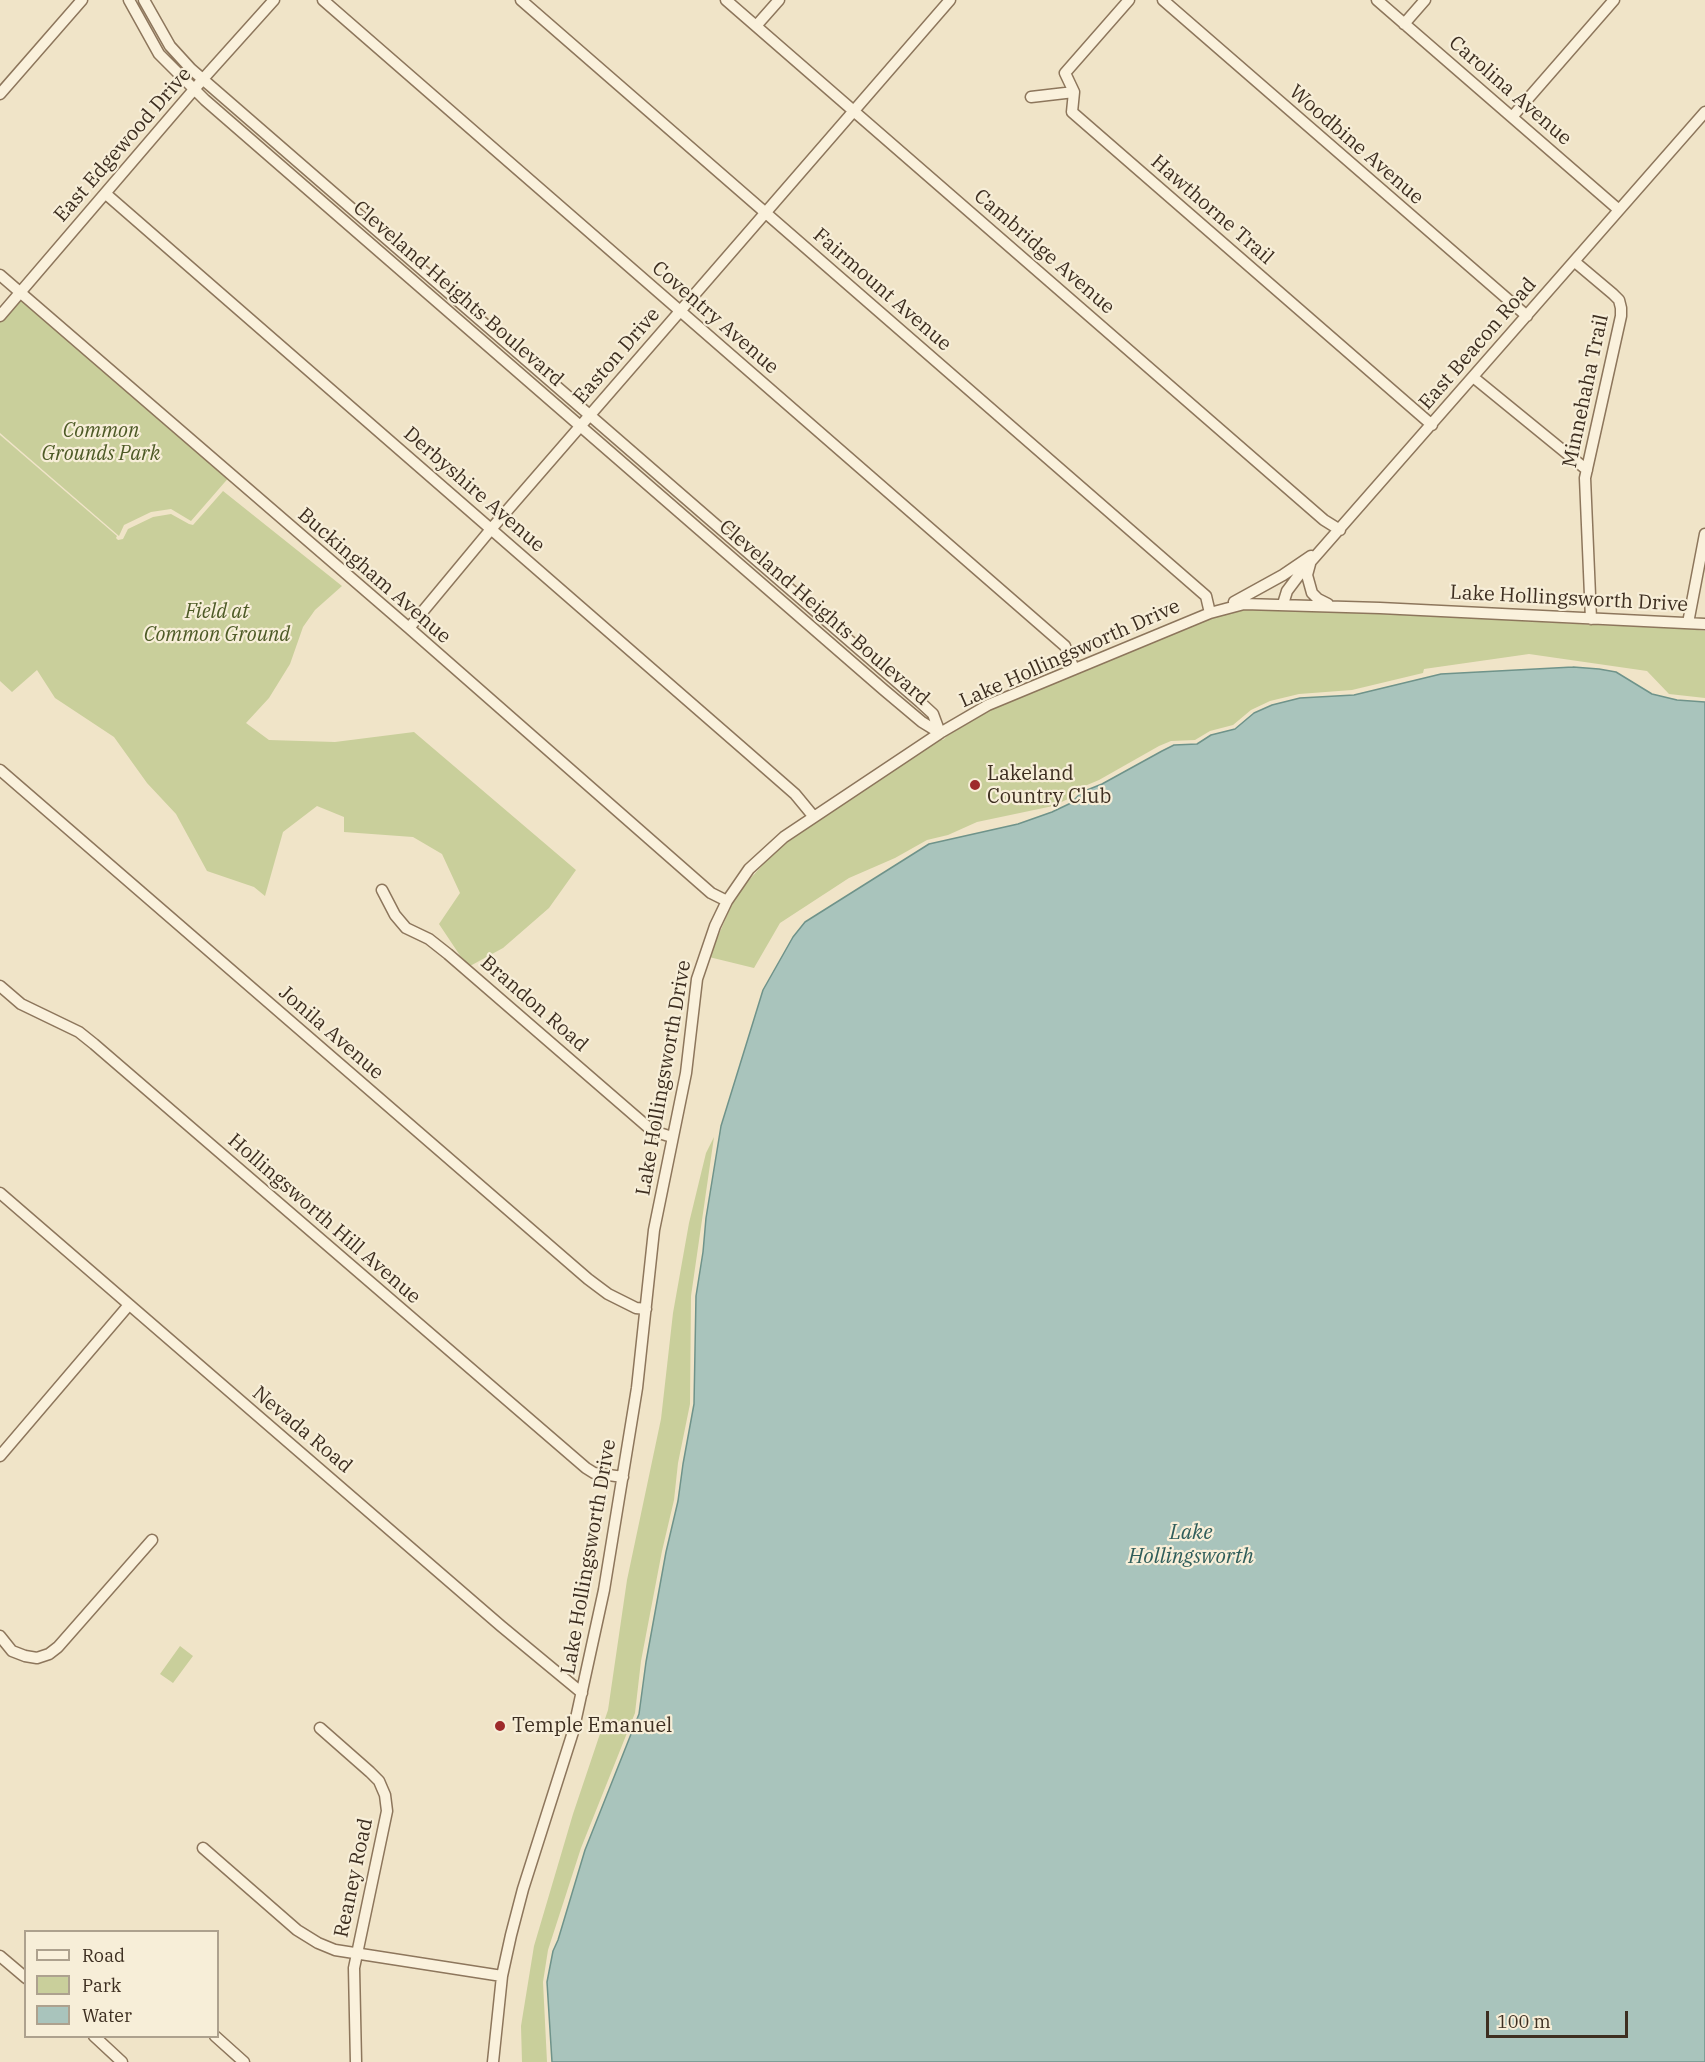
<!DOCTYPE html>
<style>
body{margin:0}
#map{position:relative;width:1705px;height:2062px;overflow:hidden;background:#f0e4c8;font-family:"IBM Plex Serif",serif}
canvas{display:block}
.legend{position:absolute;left:24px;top:1930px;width:195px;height:108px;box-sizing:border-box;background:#f7eed8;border:2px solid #ada18e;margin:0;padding:8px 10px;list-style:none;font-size:18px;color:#3d2e20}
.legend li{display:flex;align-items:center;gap:12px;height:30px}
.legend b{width:30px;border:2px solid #ada18e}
.scale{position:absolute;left:1486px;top:2011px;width:142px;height:27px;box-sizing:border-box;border:3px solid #3d2e20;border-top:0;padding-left:8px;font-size:18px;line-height:21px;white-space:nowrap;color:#3d2e20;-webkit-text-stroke:4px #f7eed8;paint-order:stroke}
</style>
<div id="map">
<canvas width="1705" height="2062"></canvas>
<ul class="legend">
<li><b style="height:8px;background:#faf1dc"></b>Road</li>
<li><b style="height:16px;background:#c9cf9b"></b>Park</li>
<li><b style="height:16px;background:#a9c4bc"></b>Water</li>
</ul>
<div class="scale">100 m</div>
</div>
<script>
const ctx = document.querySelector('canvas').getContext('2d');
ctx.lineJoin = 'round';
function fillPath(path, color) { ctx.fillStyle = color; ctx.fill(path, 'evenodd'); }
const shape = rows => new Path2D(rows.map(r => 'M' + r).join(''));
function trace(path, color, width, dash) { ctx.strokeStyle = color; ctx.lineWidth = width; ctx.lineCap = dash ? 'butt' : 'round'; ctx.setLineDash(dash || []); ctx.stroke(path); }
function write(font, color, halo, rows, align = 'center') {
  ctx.font = font + ' "IBM Plex Serif",serif'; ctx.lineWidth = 4.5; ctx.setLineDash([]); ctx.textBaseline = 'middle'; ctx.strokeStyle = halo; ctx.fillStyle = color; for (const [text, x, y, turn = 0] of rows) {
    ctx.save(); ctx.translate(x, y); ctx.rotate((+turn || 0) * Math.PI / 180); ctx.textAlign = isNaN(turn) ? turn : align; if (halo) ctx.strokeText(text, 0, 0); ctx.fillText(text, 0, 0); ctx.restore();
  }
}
fillPath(shape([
 [19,294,231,475,191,521,171,509,151,512,124,525,119,536,0,433,0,316],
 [0,435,117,536,116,538,118,540,123,539,128,529,153,517,171,514,189,524,193,525,223,491,342,586,315,610,303,627,290,664,269,698,246,723,269,740,335,742,414,732,576,870,549,908,503,948,470,966,463,960,439,924,460,893,442,854,413,837,344,832,344,817,317,806,283,832,265,896,254,887,207,871,176,814,147,783,114,737,55,698,37,670,12,692,0,681],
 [1246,609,1380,613,1596,625,1676,627,1705,631,1705,698,1669,694,1647,671,1529,654,1424,669,1423,673,1352,690,1299,694,1270,701,1251,710,1233,725,1210,731,1195,740,1171,741,1159,746,1099,780,1080,788,1068,799,1053,806,977,822,948,835,927,840,895,858,849,878,780,923,754,968,709,957,732,904,741,889,767,860,787,842,941,739,943,740,947,736,990,710,1049,684,1212,618],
 [714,1137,691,1296,690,1404,678,1463,674,1500,662,1551,641,1661,635,1713,581,1848,548,1950,543,1982,547,2062,522,2062,521,2026,534,1946,573,1814,608,1710,627,1580,661,1419,673,1313,689,1223,706,1153],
 [180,1646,193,1656,173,1683,160,1674]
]), '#c9cf9b');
const water = shape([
 [1573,667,1599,669,1616,672,1652,694,1677,700,1705,702,1705,2062,552,2062,547,1982,553,1951,558,1940,585,1850,639,1714,646,1662,666,1552,678,1501,683,1464,694,1404,696,1296,703,1252,706,1218,721,1126,763,990,793,937,805,922,929,844,1018,824,1052,812,1071,803,1082,792,1102,784,1162,751,1174,745,1197,744,1211,735,1235,729,1254,713,1272,705,1300,698,1354,695,1441,674,1573,667]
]);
fillPath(water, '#a9c4bc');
trace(water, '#6f938a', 1.5);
const minor = shape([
 [129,0,159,54,205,100,884,690,922,722,940,733],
 [144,0,170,46,191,69,920,702,933,714,940,733],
 [323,0,1065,646,1074,669],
 [521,0,1206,596,1210,613],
 [726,0,1324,520,1340,530],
 [1129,0,1065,73,1074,92,1072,112,1432,425],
 [1163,0,1527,316],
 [1377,0,1619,210],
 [1404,24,1425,0],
 [756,26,779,0],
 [0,94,82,0],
 [1031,97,1074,92],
 [1512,117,1614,0],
 [106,194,747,752,795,794,814,817],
 [1575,262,1613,294,1619,300,1621,308,1621,316,1585,478,1591,619],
 [0,275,409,628,711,893,727,901],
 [0,316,203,79,274,0],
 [1473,377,1587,470],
 [1310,564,1307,575,1312,593,1318,599,1328,604],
 [1234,602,1283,575,1311,556],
 [1283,604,1287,591,1299,575,1705,112],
 [1688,623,1705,534],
 [409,628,492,528,950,0],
 [0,770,588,1279,608,1294,636,1308,646,1309],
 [382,890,395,915,406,928,429,939,448,954,649,1128,656,1132,672,1137],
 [0,986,21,1004,79,1032,94,1044,586,1468,594,1473,623,1477],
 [0,1193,501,1626,582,1693],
 [0,1456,128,1306],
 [0,1636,12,1651,25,1656,37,1658,49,1654,58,1647,152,1540],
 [320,1728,370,1772,379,1781,385,1795,387,1811,354,1968,356,2062],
 [203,1848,297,1930,318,1943,335,1950,502,1976],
 [0,1956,26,1978],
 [94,2036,122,2062],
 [215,2036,244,2062],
 [493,2062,502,1976,511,1935,523,1889,573,1732,604,1590,637,1388,654,1230,686,1073,697,979,715,926,727,901,749,869,784,837,940,733,988,705,1210,613,1244,604,1380,608,1705,624]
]);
trace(minor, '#8d765c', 13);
trace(minor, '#faf1dc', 10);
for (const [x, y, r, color] of [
 [975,785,6,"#9e2a2b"],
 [500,1726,6,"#9e2a2b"]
]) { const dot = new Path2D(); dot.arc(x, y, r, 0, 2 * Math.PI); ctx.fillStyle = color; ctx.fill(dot); trace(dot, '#f7eed8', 2); }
write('20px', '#3d2e20', '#f7eed8', [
 ["Carolina Avenue",1510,91,41],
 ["East Edgewood Drive",123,145,-49],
 ["Woodbine Avenue",1356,145,41],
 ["Hawthorne Trail",1212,210,41],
 ["Cambridge Avenue",1044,252,41],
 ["Fairmount Avenue",882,290,41],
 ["Cleveland Heights Boulevard",458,294,41],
 ["Coventry Avenue",715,318,41],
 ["East Beacon Road",1478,344,-49],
 ["Easton Drive",617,356,-49],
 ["Minnehaha Trail",1586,391,-78],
 ["Derbyshire Avenue",474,490,41],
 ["Buckingham Avenue",374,576,41],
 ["Lake Hollingsworth Drive",1569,599,3],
 ["Cleveland Heights Boulevard",824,613,41],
 ["Lake Hollingsworth Drive",1070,654,-24],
 ["Brandon Road",534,1004,41],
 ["Jonila Avenue",331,1033,41],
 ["Lake Hollingsworth Drive",664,1078,-80],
 ["Hollingsworth Hill Avenue",324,1219,41],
 ["Nevada Road",302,1430,40],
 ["Lake Hollingsworth Drive",589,1557,-80],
 ["Reaney Road",354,1878,-78]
]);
write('italic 20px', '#4d5a26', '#f7eed8', [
 ["Common",101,431],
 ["Grounds Park",101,454],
 ["Field at",217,612],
 ["Common Ground",217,635]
]);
write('20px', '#3d2e20', '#f7eed8', [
 ["Lakeland",987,774],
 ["Country Club",987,797],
 ["Temple Emanuel",512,1726]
], 'left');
write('italic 21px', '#2f5d5a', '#f7eed8', [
 ["Lake",1191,1533],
 ["Hollingsworth",1191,1557]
]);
</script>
